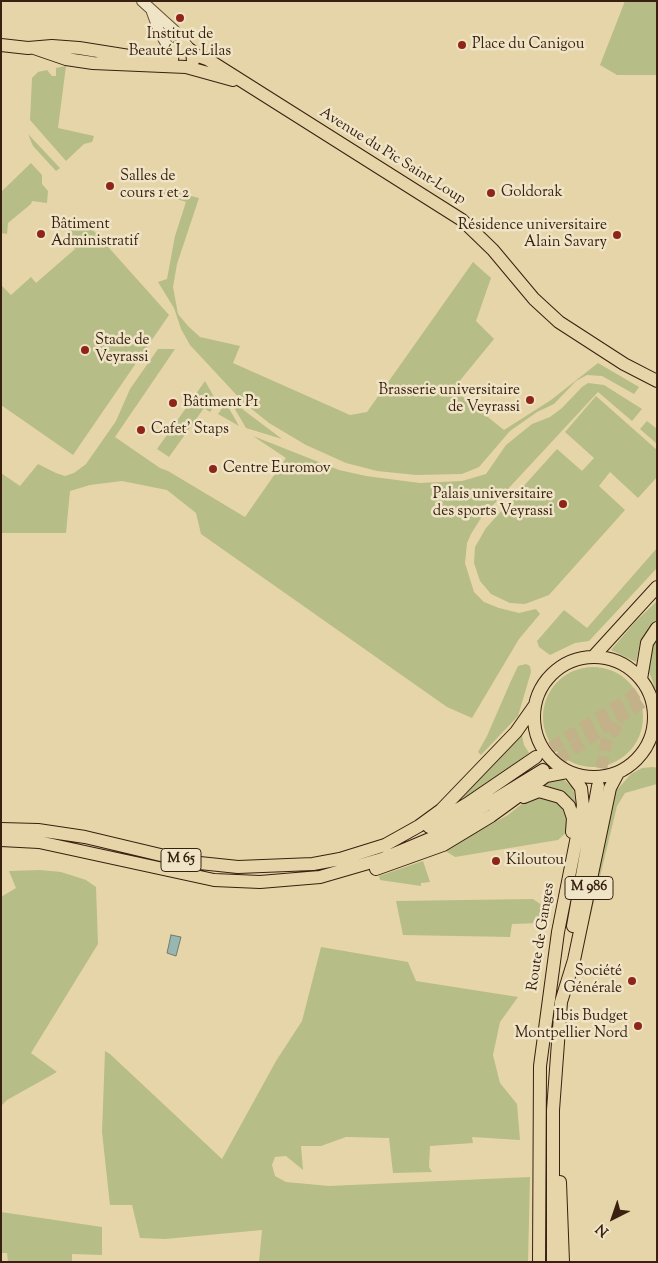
<!DOCTYPE html>
<meta charset="utf-8">
<style>
body{margin:0}
#map{position:relative;width:658px;height:1263px;overflow:hidden;background:#e6d5a8;font-family:"Sorts Mill Goudy",serif}
canvas{display:block}
.frame{position:absolute;inset:0;border:2px solid #392011;pointer-events:none}
.north{position:absolute;left:588px;top:1193px;width:50px;height:50px;-webkit-text-stroke:4px #efe4c6;paint-order:stroke;rotate:221deg;font-size:14px;font-weight:700;line-height:20px;text-align:center;color:#392011}
.north::after{content:'';display:block;margin:auto;width:18px;height:22px;background:#392011;clip-path:polygon(50% 0,100% 100%,50% 72%,0 100%)}
</style>
<div id="map">
<canvas width="658" height="1263"></canvas>
<div class="frame"></div>
<div class="north">N</div>
</div>
<script>
const ctx = document.querySelector('canvas').getContext('2d');
ctx.lineJoin = 'round';
function fillPath(path, color) { ctx.fillStyle = color; ctx.fill(path, 'evenodd'); }
const shape = rows => new Path2D(rows.map(r => 'M' + r).join(''));
function trace(path, color, width, dash) { ctx.strokeStyle = color; ctx.lineWidth = width; ctx.lineCap = dash ? 'butt' : 'round'; ctx.setLineDash(dash || []); ctx.stroke(path); }
function write(font, color, halo, rows, align = 'center') {
  ctx.font = font + ' "Sorts Mill Goudy",serif'; ctx.lineWidth = 5; ctx.setLineDash([]); ctx.textBaseline = 'middle'; ctx.strokeStyle = halo; ctx.fillStyle = color; for (const [text, x, y, turn = 0] of rows) {
    ctx.save(); ctx.translate(x, y); ctx.rotate((+turn || 0) * Math.PI / 180); ctx.textAlign = isNaN(turn) ? turn : align; if (halo) ctx.strokeText(text, 0, 0); ctx.fillText(text, 0, 0); ctx.restore();
  }
}
fillPath(shape([
 [625,1,657,1,657,75,617,75,600,65],
 [66,66,58,128,94,136,92,142,84,144,66,161,30,120,32,78,38,72,47,70,52,76,56,76,56,68],
 [28,134,60,168,56,171,33,146],
 [31,163,42,175,42,184,48,191,47,203,32,201,31,204,8,223,7,234,1,233,1,192],
 [164,189,199,198,177,264,173,287,178,314,188,326,200,337,240,346,233,363,350,415,367,412,473,262,491,278,476,321,494,339,453,389,504,430,551,400,598,363,639,387,634,394,602,376,587,375,576,381,554,404,537,412,510,431,479,467,462,474,416,475,377,471,346,463,306,445,269,423,243,402,190,345,181,329,174,308,158,282,167,279,175,236,186,202,162,194],
 [73,219,80,226,85,221,169,315,73,455,1,405,1,285,11,295,31,277,36,283,75,249,69,241,68,224],
 [158,349,175,349,115,437,160,468,168,471,245,517,286,458,253,436,339,470,366,476,420,483,462,481,486,474,506,445,532,424,550,417,562,408,582,387,588,383,604,385,642,409,632,421,598,392,481,518,471,534,467,543,465,563,474,592,484,602,499,608,519,613,536,609,540,614,519,639,472,718,447,707,201,534,196,513,167,490,122,481,90,485,70,491,66,533,1,533,1,473,20,486,38,464,56,473,65,476,74,473,86,464,116,421,130,389],
 [205,381,217,402,210,412,204,408,169,457,157,449],
 [596,396,657,450,657,477,638,498,610,472,599,486,625,510,549,595,525,604,510,603,491,594,480,581,474,563,475,547,486,528,557,449,582,471,594,458,565,432],
 [229,399,282,439,246,428],
 [226,403,239,426,218,414],
 [647,421,657,429,657,444,640,429],
 [657,548,657,568,589,641,575,643,550,655,539,647,537,641,564,610,587,628],
 [657,601,657,621,640,643,636,662,611,650,636,621],
 [657,636,657,692,649,672,648,658,650,646],
 [526,664,530,666,531,672,518,716,481,755,478,752,487,736,510,683,518,666],
 '543 717a50 50 0 1 1 100 0a50 50 0 1 1-100 0Z',
 [521,731,524,745,529,753,463,802,450,807],
 [653,767,657,768,657,784,625,793,617,806,580,960,615,792,631,774,642,768],
 [563,779,571,786,574,792,577,815,538,788,550,780],
 [545,797,555,800,562,808,567,819,568,831,558,840,455,857,444,850,508,815,529,798],
 [423,861,430,882,421,883,421,886,380,880,379,876],
 [40,870,61,872,86,880,96,887,98,944,31,1053,57,1072,7,1100,1,1106,1,897,16,888,9,871],
 [533,899,543,906,540,923,512,924,510,937,403,935,396,901],
 [321,947,408,962,416,981,518,997,500,1022,493,1055,500,1083,517,1104,520,1140,472,1137,473,1143,430,1146,429,1167,432,1172,393,1173,389,1138,346,1137,321,1146,301,1146,303,1170,286,1156,275,1157,272,1165,275,1176,286,1182,329,1186,530,1177,528,1262,259,1262,262,1230,165,1239,140,1238,132,1205,110,1205,102,1132,105,1051,110,1054,222,1159,276,1061,302,1021],
 [1,1212,102,1227,102,1255,72,1254,72,1262,8,1262,7,1253,1,1253]
]), '#b7bd86');
const water = shape([
 [171,935,181,937,176,956,167,953,171,935]
]);
fillPath(water, '#98b7b0');
trace(water, '#727b70', 1);
trace(shape([
 [536,757,613,709,657,679],
 [543,770,657,692],
 [598,786,606,743,610,734,623,721]
]), '#c3b18a', 12, [12, 6]);
const minor = shape([
 [142,1,175,31,190,49],
 [152,12,159,31,172,54]
]);
const major = shape([
 [1,45,28,48,52,46,79,48,148,59,172,54],
 [34,48,66,59,93,63,186,67,233,80],
 [193,54,207,59,462,220,493,250,534,299,559,322,624,364,657,381],
 [172,60,173,51,178,47,184,46,192,51,193,61],
 '534 717a60 60 0 1 1 120 0a60 60 0 1 1-120 0Z',
 [593,657,657,587],
 [641,679,647,643,657,628],
 [524,797,539,791,560,797,569,806,573,818,572,832],
 [429,827,467,804,536,757],
 [1,829,38,830,85,837,190,862,238,867,313,864,340,859,385,845,419,826,441,810,516,732,535,705],
 [1,840,39,842,214,880,260,882,320,877,382,859,432,838,543,770],
 [376,869,443,845,491,816,546,776,567,772],
 [573,926,598,786],
 [560,1182,563,1262],
 [539,1262,540,1066,558,932,583,806,581,788,569,772],
 [553,1262,553,1110,561,1002,574,960,610,788,618,773]
]);
trace(minor, '#644d37', 12);
trace(major, '#392011', 14);
trace(minor, '#efe4c6', 10);
trace(major, '#e6d5a8', 12);
for (const [x, y, r, color] of [
 [180,18,5,"#8f2418"],
 [462,45,5,"#8f2418"],
 [110,186,5,"#8f2418"],
 [491,193,5,"#8f2418"],
 [41,234,5,"#8f2418"],
 [617,235,5,"#8f2418"],
 [85,350,5,"#8f2418"],
 [530,400,5,"#8f2418"],
 [173,403,5,"#8f2418"],
 [141,430,5,"#8f2418"],
 [213,469,5,"#8f2418"],
 [563,504,5,"#8f2418"],
 [496,861,5,"#8f2418"],
 [632,981,5,"#8f2418"],
 [638,1026,5,"#8f2418"]
]) { const dot = new Path2D(); dot.arc(x, y, r, 0, 2 * Math.PI); ctx.fillStyle = color; ctx.fill(dot); trace(dot, '#efe4c6', 2); }
for (const [x, y, w] of [
 [181,860,40],
 [589,888,48]
]) { const box = new Path2D(); box.roundRect(x - w / 2, y - 11.5, w, 23, 4); ctx.fillStyle = '#efe4c6'; ctx.fill(box); trace(box, '#392011', 1); }
write('bold 14px', '#392011', null, [
 ["M 65",181,860],
 ["M 986",589,888]
]);
write('15px', '#392011', '#efe4c6', [
 ["Institut de",180,35,"center"],
 ["Beauté Les Lilas",180,52,"center"],
 ["Place du Canigou",472,45],
 ["Salles de",120,177],
 ["cours 1 et 2",120,194],
 ["Goldorak",501,193],
 ["Bâtiment",51,225],
 ["Administratif",51,242],
 ["Résidence universitaire",607,226,"right"],
 ["Alain Savary",607,243,"right"],
 ["Stade de",95,341],
 ["Veyrassi",95,358],
 ["Brasserie universitaire",520,391,"right"],
 ["de Veyrassi",520,408,"right"],
 ["Bâtiment P1",183,403],
 ["Cafet' Staps",151,430],
 ["Centre Euromov",223,469],
 ["Palais universitaire",553,495,"right"],
 ["des sports Veyrassi",553,512,"right"],
 ["Kiloutou",506,861],
 ["Société",622,972,"right"],
 ["Générale",622,989,"right"],
 ["Ibis Budget",628,1017,"right"],
 ["Montpellier Nord",628,1034,"right"]
], 'left');
write('15px', '#392011', '#efe4c6', [
 ["Avenue du Pic Saint-Loup",392,157,32],
 ["Route de Ganges",542,937,-81]
]);
</script>
